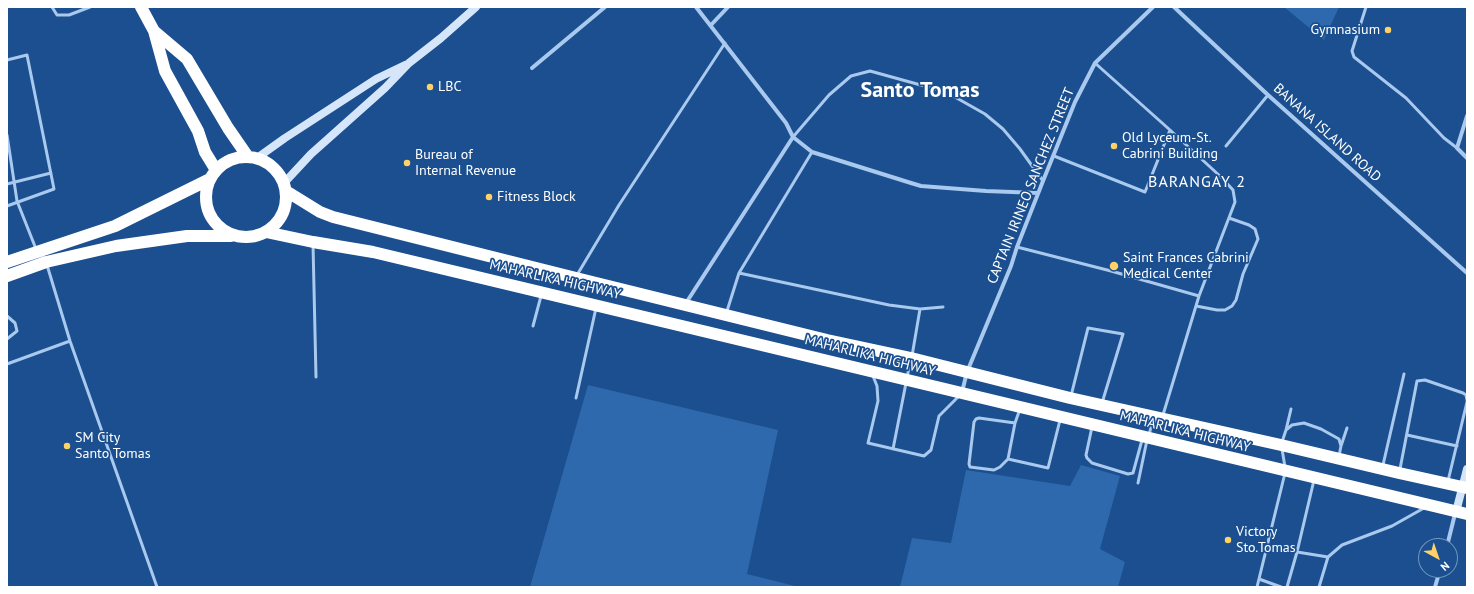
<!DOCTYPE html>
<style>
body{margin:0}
#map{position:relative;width:1474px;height:594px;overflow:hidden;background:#1b4f8f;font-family:"PT Sans",sans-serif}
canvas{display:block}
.frame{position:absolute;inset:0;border:8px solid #fff;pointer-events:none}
.north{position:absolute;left:1418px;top:538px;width:40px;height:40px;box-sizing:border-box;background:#1b4f8f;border:1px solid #7695bc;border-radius:50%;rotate:140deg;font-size:11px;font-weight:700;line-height:16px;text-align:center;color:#fff}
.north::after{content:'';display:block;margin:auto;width:14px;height:18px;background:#ffd166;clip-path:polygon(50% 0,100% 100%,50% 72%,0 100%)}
</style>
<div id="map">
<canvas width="1474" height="594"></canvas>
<div class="frame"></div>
<div class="north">N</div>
</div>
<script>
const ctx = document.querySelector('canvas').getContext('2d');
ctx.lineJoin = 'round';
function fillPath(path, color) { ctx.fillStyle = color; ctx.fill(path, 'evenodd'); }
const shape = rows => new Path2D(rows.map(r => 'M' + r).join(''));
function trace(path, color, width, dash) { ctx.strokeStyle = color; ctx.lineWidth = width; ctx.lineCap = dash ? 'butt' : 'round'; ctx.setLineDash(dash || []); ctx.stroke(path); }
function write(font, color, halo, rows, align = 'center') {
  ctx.font = font + ' "PT Sans",sans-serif'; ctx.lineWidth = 3.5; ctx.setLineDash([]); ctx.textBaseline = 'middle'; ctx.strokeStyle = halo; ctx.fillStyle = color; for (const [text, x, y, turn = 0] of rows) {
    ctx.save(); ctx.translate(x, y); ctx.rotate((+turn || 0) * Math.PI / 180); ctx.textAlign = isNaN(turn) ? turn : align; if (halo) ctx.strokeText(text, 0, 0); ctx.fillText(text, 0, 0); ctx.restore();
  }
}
fillPath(shape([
 [1284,7,1339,7,1324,40],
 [588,385,778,430,747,574,799,587,530,587],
 [1081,465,1120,476,1100,549,1125,562,1118,587,900,587,912,538,951,543,966,470,1070,486]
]), '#2e69ad');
trace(shape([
 [52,7,57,15,69,15,90,7],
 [1366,7,1352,51,1354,57,1406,98,1444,138,1457,148],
 [7,60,27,55,54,189,7,206],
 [7,135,17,201,36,249],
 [793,137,829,95,851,76,870,71,946,92,985,114,1003,129,1020,149,1043,181],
 [1226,146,1268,95],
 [1054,156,1145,192,1170,130,1095,63],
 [7,184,51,173],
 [313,244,316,377],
 [1017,247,1111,271,1199,296],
 [47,265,70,341,157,587],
 [739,273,812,152],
 [577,275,619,205,725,43],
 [1196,306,1217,310,1225,310,1232,306,1236,300,1243,274,1258,239,1255,229,1249,225,1229,218],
 [727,311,739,273,889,305,920,309,943,307],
 [7,316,15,323,17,331,7,339],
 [533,326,541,296],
 [912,356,920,309],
 [7,364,70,341],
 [873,376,877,386,878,401,868,443,924,456,931,450,939,416,959,396],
 [907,378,910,362],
 [1071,396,1088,328,1123,334,1102,403],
 [576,398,596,308],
 [1020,409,1015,423,1008,459,1048,468,1060,420],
 [1163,415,1199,296,1235,202,1233,190,1221,177,1170,130],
 [1092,427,1086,455,1087,458,1092,463,1128,474,1133,473,1142,440],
 [1286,430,1291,409],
 [1149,435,1153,419],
 [1407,435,1457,446],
 [1282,442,1286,430,1292,425,1304,423,1321,429,1339,439,1341,446,1339,456],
 [1341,446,1347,428],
 [893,449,906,383],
 [1282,449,1285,467],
 [1008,459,1000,467,994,470,970,467,969,464,974,422,976,419,979,418,1015,423],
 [1383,465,1404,374],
 [1400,469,1417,381,1425,380,1463,393,1466,395,1467,400],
 [1448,481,1467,402],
 [1138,483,1147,440],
 [1297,552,1328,557],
 [1259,579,1281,587],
 [1257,587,1285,473],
 [1287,587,1297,552,1314,480],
 [1319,587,1328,557,1342,545,1392,526,1424,508]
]), '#a9c9ee', 3);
trace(shape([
 [1174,7,1268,95,1467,273],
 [711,25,728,7],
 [532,68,605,7],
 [1467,116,1457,148,1467,158],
 [793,137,812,152,911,183,921,186,986,191,1038,193],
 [686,303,793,137,786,123,696,7],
 [962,392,967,372,1011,266,1017,247,1043,181,1075,102,1095,63,1153,7],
 [1447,546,1455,514],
 [1435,587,1440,570]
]), '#a9c9ee', 4);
trace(shape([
 [257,158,285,138,376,79,405,65],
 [284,183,311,154,385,88,409,63,441,38,476,7],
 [1456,512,1467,469]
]), '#d6e6fa', 8);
trace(shape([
 [141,7,154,31,165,71,198,131,205,152,216,170],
 [154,31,187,59,228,128,248,157],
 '206 197a40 40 0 1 1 80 0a40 40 0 1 1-80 0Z',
 [286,191,320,212,333,217,576,278,827,340,911,358,1070,398,1281,445,1399,473,1467,488],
 [266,232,313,242,373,252,1467,514],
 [7,262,115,226,210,179],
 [7,276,46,262,116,246,187,236,231,236]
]), '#fff', 12);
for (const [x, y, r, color] of [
 [1388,30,4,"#ffd166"],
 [430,87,4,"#ffd166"],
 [1114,146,4,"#ffd166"],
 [407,163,4,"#ffd166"],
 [489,197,4,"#ffd166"],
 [1114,266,5,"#ffd166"],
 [67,446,4,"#ffd166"],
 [1228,540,4,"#ffd166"]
]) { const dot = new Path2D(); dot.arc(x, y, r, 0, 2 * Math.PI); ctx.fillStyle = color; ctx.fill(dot); trace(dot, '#1b4f8f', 1.5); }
write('14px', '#fff', '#1b4f8f', [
 ["Gymnasium",1380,30,"right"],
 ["LBC",438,87],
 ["Old Lyceum-St.",1122,138],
 ["Cabrini Building",1122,154],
 ["Bureau of",415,155],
 ["Internal Revenue",415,171],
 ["Fitness Block",497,197],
 ["Saint Frances Cabrini",1123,258],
 ["Medical Center",1123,274],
 ["SM City",75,438],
 ["Santo Tomas",75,454],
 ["Victory",1236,532],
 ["Sto.Tomas",1236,548]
], 'left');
write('14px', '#fff', '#1b4f8f', [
 ["BANANA ISLAND ROAD",1327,133,42],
 ["CAPTAIN IRINEO SANCHEZ STREET",1031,186,-68],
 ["MAHARLIKA HIGHWAY",555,280,13],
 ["MAHARLIKA HIGHWAY",870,356,14],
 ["MAHARLIKA HIGHWAY",1185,432,14]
]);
ctx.letterSpacing = '1px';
write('16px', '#fff', '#1b4f8f', [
 ["BARANGAY 2",1197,182]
]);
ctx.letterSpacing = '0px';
write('bold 22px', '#fff', '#1b4f8f', [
 ["Santo Tomas",920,91]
]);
</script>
